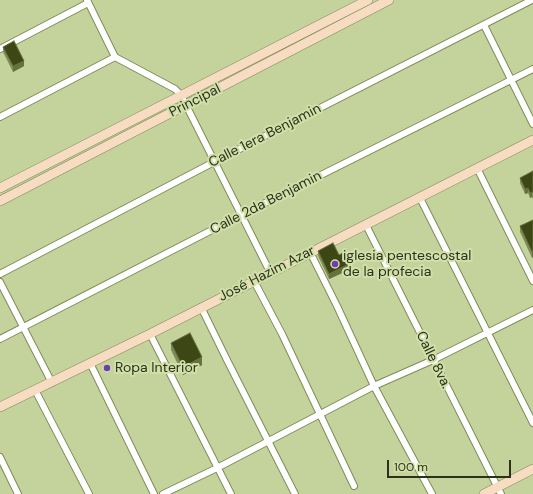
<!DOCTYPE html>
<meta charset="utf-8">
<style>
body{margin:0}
#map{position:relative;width:533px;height:494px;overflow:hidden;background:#c4d29c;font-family:"DM Sans",sans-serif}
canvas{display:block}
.scale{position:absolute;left:387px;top:460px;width:124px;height:18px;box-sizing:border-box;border:2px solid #2b311b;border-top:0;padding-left:5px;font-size:12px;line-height:14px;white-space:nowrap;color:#2b311b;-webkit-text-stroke:3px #d1dfa9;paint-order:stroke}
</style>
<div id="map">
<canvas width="533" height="494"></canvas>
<div class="scale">100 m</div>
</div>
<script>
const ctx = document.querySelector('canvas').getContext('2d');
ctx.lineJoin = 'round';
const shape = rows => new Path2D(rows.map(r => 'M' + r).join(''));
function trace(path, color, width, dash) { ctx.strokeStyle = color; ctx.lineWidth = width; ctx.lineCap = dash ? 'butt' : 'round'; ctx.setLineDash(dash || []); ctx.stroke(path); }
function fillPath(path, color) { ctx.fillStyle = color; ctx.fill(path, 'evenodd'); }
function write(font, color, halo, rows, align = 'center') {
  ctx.font = font + ' "DM Sans",sans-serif'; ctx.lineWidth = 4; ctx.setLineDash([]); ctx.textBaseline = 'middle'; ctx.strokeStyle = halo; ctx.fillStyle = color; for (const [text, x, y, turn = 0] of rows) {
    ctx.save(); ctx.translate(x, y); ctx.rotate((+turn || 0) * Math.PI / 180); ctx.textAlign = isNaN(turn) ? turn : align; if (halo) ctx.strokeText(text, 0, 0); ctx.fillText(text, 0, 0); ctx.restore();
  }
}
const street = shape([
 [87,0,115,57,175,89,181,95,270,272],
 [484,25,533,124],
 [0,49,88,3],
 [0,117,115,57],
 [477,168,533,281],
 [420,198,533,423],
 [366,225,501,494],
 [310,252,337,306,374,386,432,494],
 [0,274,214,162,532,0],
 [254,281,282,334,354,486],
 [0,282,52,383],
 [201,307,227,360,295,494],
 [150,334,231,494],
 [0,339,241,215,533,69],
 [90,363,154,494],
 [35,390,89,494],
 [0,457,18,494],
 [163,494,217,468,374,386,433,360,533,310]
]);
const secondary = shape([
 [0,188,368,0],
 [0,201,389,0],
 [0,407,150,334,533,140],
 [484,494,533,469]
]);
trace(street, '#7f8c58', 8);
trace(secondary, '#7f8c58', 10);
trace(street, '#fff', 6);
trace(secondary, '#f8dcc2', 9);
fillPath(shape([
 [3,47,24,66,13,72,3,52],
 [533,171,533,199,532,197,530,198,528,193,525,194,520,183,520,178],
 [533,220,532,258,520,232,520,226],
 [318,251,339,255,351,269,329,279,318,256],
 [171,343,202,365,183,375,171,350]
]), '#808c58');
fillPath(shape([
 [24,61,24,66,13,72,13,66],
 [528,188,528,193,525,194,525,189],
 [532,192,532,197,530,198,530,193],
 [533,251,533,257,532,258,532,252],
 [351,263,351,269,329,279,329,274],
 [202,357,202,365,183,375,183,367]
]), '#66713e');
const building = shape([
 [14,41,24,61,13,66,3,47,14,41],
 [533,171,533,193,532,192,530,193,528,188,525,189,520,178,533,171],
 [533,220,533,251,532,252,520,226,533,220],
 [333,243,339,255,345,252,351,263,329,274,318,251,333,243],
 [190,333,202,357,183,367,171,343,190,333]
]);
fillPath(building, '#3d4715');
trace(building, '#66713e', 1);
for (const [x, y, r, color] of [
 [335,264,4,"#713cb3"],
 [107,368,4,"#713cb3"]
]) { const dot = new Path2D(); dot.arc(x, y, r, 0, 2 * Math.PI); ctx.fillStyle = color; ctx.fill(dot); trace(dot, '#d1dfa9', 1.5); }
write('14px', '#2b311b', '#d1dfa9', [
 ["Principal",195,101,-27],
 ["Calle 1era Benjamin",265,136,-27],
 ["Calle 2da Benjamin",266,203,-27],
 ["José Hazim Azar",267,274,-27],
 ["Calle 8va.",433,360,64]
]);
write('14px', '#2b311b', '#d1dfa9', [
 ["iglesia pentescostal",343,256],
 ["de la profecia",343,272],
 ["Ropa Interior",115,368]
], 'left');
</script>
